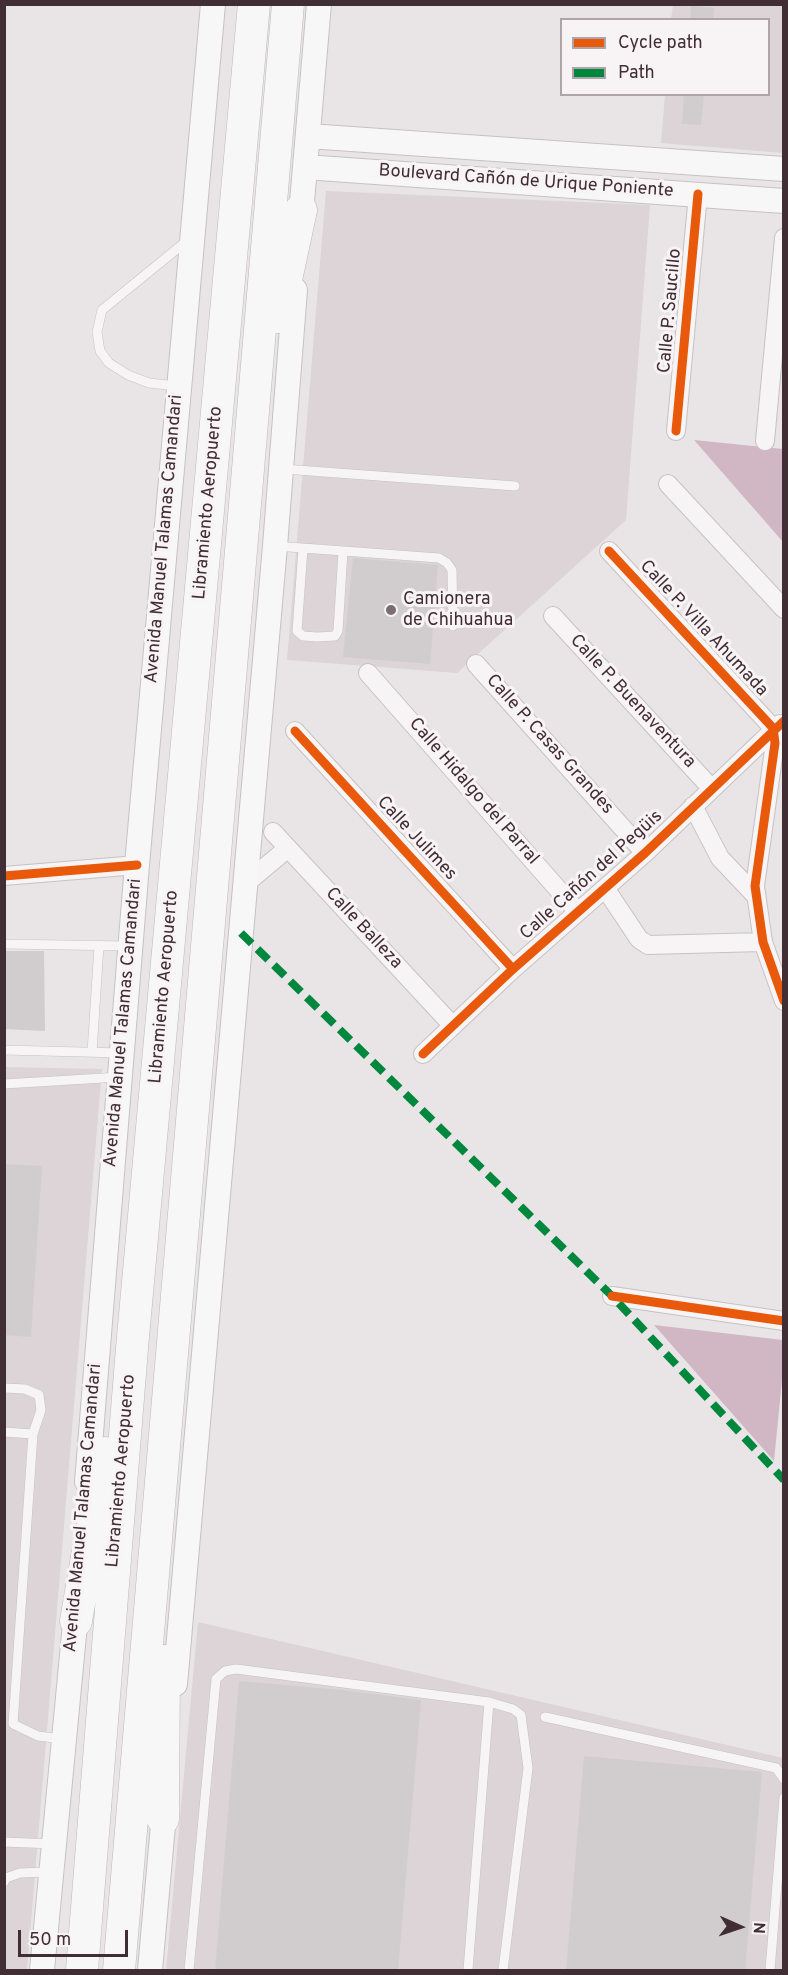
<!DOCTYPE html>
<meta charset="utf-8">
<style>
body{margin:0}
#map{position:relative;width:788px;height:1975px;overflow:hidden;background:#e9e5e7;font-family:Overpass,sans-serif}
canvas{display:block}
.frame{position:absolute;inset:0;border:6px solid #412d34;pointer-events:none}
.legend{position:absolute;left:560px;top:18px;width:210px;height:78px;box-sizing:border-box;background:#f8f3f5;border:2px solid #afa4a8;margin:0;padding:8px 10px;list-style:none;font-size:18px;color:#412d34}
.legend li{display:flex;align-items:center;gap:12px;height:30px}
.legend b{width:30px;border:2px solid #afa4a8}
.north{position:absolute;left:710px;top:1897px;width:60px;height:60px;-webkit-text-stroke:4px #f8f3f5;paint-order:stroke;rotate:93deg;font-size:16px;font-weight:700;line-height:24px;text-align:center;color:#412d34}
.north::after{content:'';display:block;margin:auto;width:21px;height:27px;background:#412d34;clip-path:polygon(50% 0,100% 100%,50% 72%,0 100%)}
.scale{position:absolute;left:18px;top:1930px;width:110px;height:27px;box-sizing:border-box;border:3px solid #412d34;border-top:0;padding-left:8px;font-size:18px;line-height:21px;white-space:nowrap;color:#412d34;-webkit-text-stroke:4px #f8f3f5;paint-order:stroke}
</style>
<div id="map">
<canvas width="788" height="1975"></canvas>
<div class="frame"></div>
<ul class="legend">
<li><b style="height:8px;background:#e8590c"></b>Cycle path</li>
<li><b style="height:8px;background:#00873e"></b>Path</li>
</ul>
<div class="north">N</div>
<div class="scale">50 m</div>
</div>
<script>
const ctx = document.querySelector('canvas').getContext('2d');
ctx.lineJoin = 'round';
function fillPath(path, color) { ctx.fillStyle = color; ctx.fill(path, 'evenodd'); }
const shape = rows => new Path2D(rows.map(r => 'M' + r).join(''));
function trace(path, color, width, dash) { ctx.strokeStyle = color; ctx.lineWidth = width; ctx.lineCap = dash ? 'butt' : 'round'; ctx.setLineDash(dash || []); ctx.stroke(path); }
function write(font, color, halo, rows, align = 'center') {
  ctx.font = font + ' Overpass,sans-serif'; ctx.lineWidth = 6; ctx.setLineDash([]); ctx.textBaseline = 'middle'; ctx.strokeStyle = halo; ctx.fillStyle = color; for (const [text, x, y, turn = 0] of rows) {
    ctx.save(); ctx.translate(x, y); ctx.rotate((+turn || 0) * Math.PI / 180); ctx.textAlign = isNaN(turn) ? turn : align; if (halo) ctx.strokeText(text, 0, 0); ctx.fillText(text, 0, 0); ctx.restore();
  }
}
fillPath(shape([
 [673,5,783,5,783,153,661,143,665,95,768,94,768,20,671,19],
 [326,191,650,205,626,520,457,673,287,660],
 [5,1067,102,1069,27,1970,5,1970],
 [198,1622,783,1758,783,1970,166,1970]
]), '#dcd4d6');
fillPath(shape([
 [694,440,783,449,783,542],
 [654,1325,783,1340,783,1370,774,1461]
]), '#d1b7c3');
fillPath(shape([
 [691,6,714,8,713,20,690,20],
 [684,94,704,94,701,125,682,124],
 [353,558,438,565,430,664,343,657],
 [4,951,44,951,45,1031,4,1029],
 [4,1164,42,1166,31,1337,4,1335],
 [239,1681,342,1690,421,1700,398,1971,215,1971],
 [584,1756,762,1772,745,1971,566,1971]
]), '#d1cdcf');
const lane = shape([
 [177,386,149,383,128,375,109,363,100,351,97,332,102,310,188,240],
 [283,469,515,486],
 [275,546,439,558,447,563,452,570,453,626],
 [303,549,297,631,303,636,317,637,335,636,338,631,343,551],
 [4,944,128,946],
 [4,1050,121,1053],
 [92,1052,99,946],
 [4,1084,120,1077],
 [4,1388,25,1389,39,1395,41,1410,33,1434,13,1724,38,1736,62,1739],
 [4,1432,33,1434],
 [489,1702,513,1709,521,1715,528,1768,503,1970],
 [545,1717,776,1768,784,1779],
 [4,1842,53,1844],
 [4,1882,6,1878,20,1873,49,1872],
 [189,1970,216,1679,225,1671,236,1669,489,1702,468,1970],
 [770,1970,784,1798]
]);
const street = shape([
 [676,431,698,194],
 [765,441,784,238],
 [668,484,784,609],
 [609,551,773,728,775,743,755,886,763,942,784,1001],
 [553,616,712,789],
 [476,664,645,853],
 [368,673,578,912],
 [295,731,513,969],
 [693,806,720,858,756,896],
 [273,832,453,1026],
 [4,876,137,865],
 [245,884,288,848],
 [605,888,639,939,648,945,763,942],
 [423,1054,513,969,645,853,780,724],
 [612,1296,784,1321]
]);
const secondary = shape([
 [308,136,784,169],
 [305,167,784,201],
 [300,225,319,4],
 [87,1482,137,865,213,4],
 [175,1684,275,546,295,290],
 [42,1970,77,1603],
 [150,1970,165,1803]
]);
const highway = shape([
 [278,317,301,210],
 [76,1621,105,1453],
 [163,1819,164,1661],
 [82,1970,132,1348,254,4],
 [119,1970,288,4]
]);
trace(lane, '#c6c2c4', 10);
trace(street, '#c6c2c4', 20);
trace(secondary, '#c6c2c4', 26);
trace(highway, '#beb8ba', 33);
trace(lane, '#f6f4f5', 9);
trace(street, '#f6f4f5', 18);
trace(secondary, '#f8f7f7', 24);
trace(highway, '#f8f7f7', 32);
trace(shape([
 [241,933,612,1296,784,1480]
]), '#00873e', 8, [15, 8]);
trace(shape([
 [676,431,698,194],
 [609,551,773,728,775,743,755,886,763,942,784,1001],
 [295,731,513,969],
 [4,876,137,865],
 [423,1054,513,969,645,853,784,721],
 [612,1296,784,1321]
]), '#e8590c', 9);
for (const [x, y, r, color] of [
 [391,610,6,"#7c6d73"]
]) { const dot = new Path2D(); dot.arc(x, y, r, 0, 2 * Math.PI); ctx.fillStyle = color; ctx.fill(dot); trace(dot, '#f8f3f5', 2); }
write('18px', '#412d34', '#f8f3f5', [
 ["Boulevard Cañón de Urique Poniente",526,182,4],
 ["Calle P. Saucillo",671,311,-85],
 ["Libramiento Aeropuerto",209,503,-85],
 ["Avenida Manuel Talamas Camandari",165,539,-85],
 ["Calle P. Villa Ahumada",703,629,47],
 ["Calle P. Buenaventura",632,702,47],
 ["Calle P. Casas Grandes",549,745,48],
 ["Calle Hidalgo del Parral",473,792,49],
 ["Calle Julimes",416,839,47],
 ["Calle Cañón del Pegüis",592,876,-42],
 ["Calle Balleza",363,929,47],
 ["Libramiento Aeropuerto",165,987,-85],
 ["Avenida Manuel Talamas Camandari",124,1023,-85],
 ["Libramiento Aeropuerto",122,1471,-85],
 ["Avenida Manuel Talamas Camandari",84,1508,-85]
]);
write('18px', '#412d34', '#f8f3f5', [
 ["Camionera",403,600],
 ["de Chihuahua",403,621]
], 'left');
</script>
